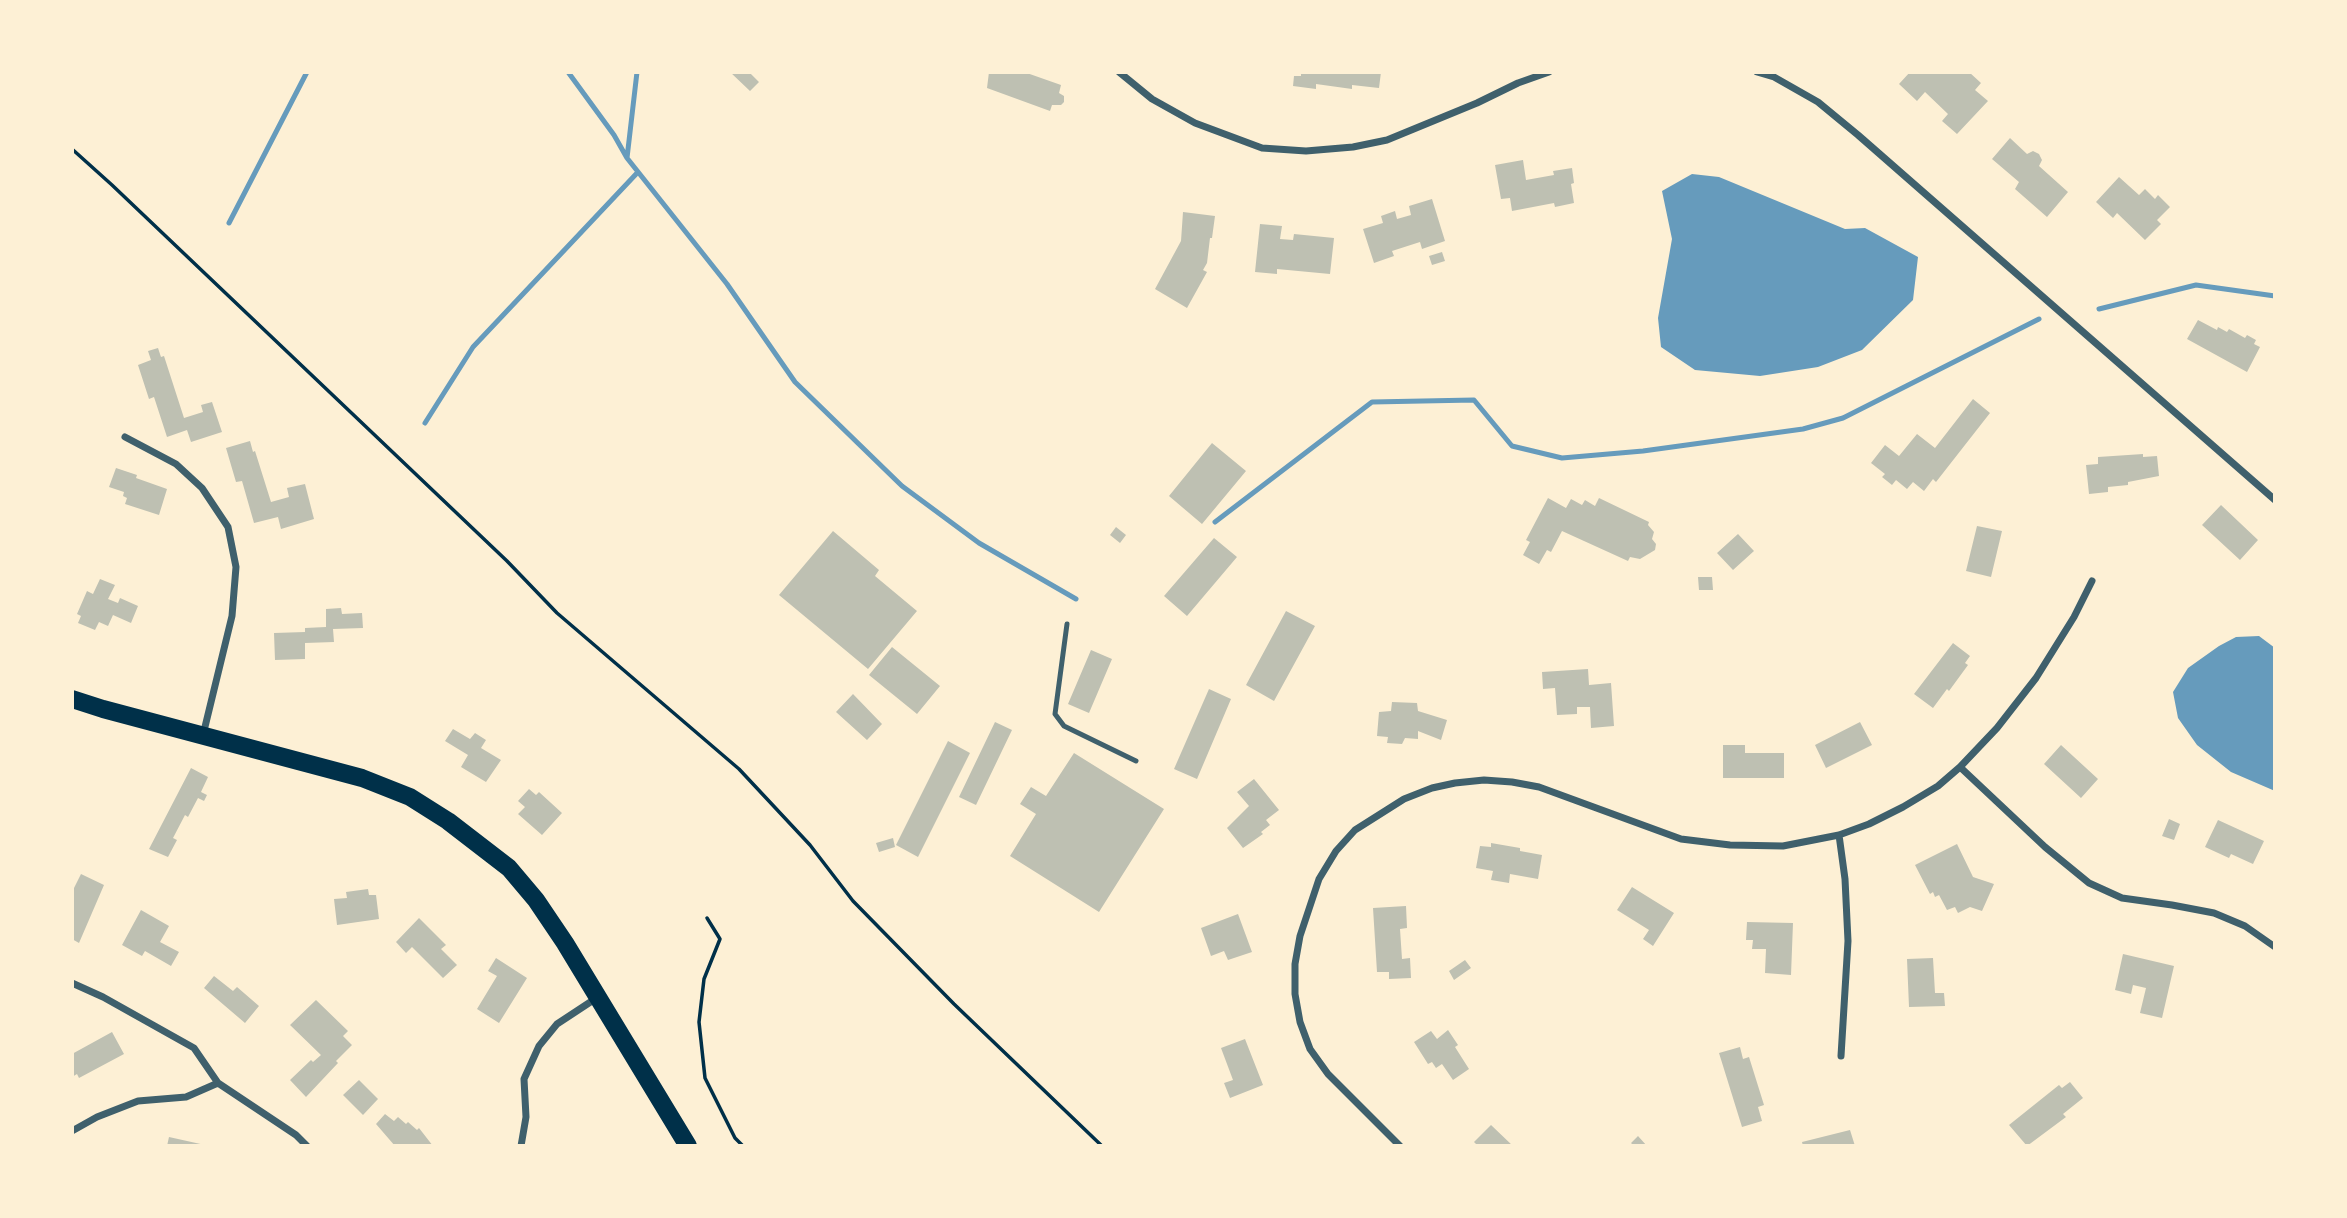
<!DOCTYPE html>
<style>
body{margin:0}
#map{position:relative;width:2347px;height:1218px;overflow:hidden;background:#fdf0d5;font-family:"DejaVu Sans",sans-serif}
canvas{display:block}
.frame{position:absolute;inset:0;border:74px solid #fdf0d5;pointer-events:none}
</style>
<div id="map">
<canvas width="2347" height="1218"></canvas>
<div class="frame"></div>
</div>
<script>
const ctx = document.querySelector('canvas').getContext('2d');
ctx.lineJoin = 'round';
function fillPath(path, color) { ctx.fillStyle = color; ctx.fill(path, 'evenodd'); }
const shape = rows => new Path2D(rows.map(r => 'M' + r).join(''));
function trace(path, color, width, dash) { ctx.strokeStyle = color; ctx.lineWidth = width; ctx.lineCap = dash ? 'butt' : 'round'; ctx.setLineDash(dash || []); ctx.stroke(path); }
fillPath(shape([
 [1692,174,1719,177,1845,229,1865,228,1918,257,1913,300,1862,350,1818,367,1760,376,1695,370,1661,347,1658,318,1672,239,1662,191],
 [2259,636,2275,648,2275,791,2231,772,2197,745,2178,718,2173,692,2188,668,2219,646,2236,637]
]), '#669bbc');
trace(shape([
 [568,72,614,135,627,158],
 [637,72,627,158,727,284,795,382,902,486,979,543,1076,599],
 [229,223,307,72],
 [2099,309,2196,285,2275,296],
 [425,423,473,347,638,172],
 [1215,522,1372,402,1474,400,1512,446,1562,458,1643,451,1803,429,1843,418,2039,319]
]), '#669bbc', 5);
fillPath(shape([
 [730,72,749,72,759,82,750,91],
 [989,72,1024,72,1061,85,1059,93,1064,96,1064,102,1061,105,1052,105,1050,111,987,88],
 [1301,72,1381,72,1379,88,1352,85,1352,89,1316,84,1316,89,1293,86,1294,76,1301,76],
 [1910,72,1969,72,1981,83,1975,90,1988,101,1957,134,1942,121,1948,114,1925,92,1917,101,1899,84],
 [2010,138,2027,154,2033,151,2039,154,2042,160,2039,166,2068,192,2047,217,2015,189,2019,182,1992,159],
 [1523,160,1526,180,1554,175,1553,171,1572,168,1574,183,1571,184,1574,203,1555,207,1554,203,1512,211,1510,198,1501,199,1495,165],
 [2119,177,2139,195,2145,189,2155,199,2158,195,2170,207,2157,220,2161,224,2145,240,2117,213,2113,218,2096,202],
 [1432,199,1445,241,1422,249,1420,242,1392,251,1394,256,1374,263,1363,229,1383,223,1381,216,1395,211,1397,219,1411,215,1409,206],
 [1183,212,1215,216,1212,238,1210,238,1207,263,1203,270,1207,272,1187,308,1155,289,1181,241],
 [1260,224,1282,226,1280,239,1293,240,1294,234,1334,238,1330,274,1277,269,1277,274,1255,272],
 [1442,252,1445,261,1432,265,1429,256],
 [2198,320,2217,330,2218,327,2227,332,2229,329,2245,338,2247,335,2256,340,2254,344,2260,347,2247,372,2187,339],
 [158,348,161,357,164,356,184,418,203,412,201,405,212,402,222,432,191,442,187,430,167,437,154,397,149,399,138,365,151,360,148,351],
 [1973,399,1990,413,1936,482,1933,479,1924,491,1913,482,1907,489,1896,480,1892,485,1882,477,1885,474,1871,463,1885,445,1899,456,1917,434,1935,448],
 [250,441,253,452,255,451,271,502,289,497,287,488,305,484,314,519,281,529,278,517,254,523,242,481,236,482,226,448],
 [1212,443,1246,471,1202,524,1169,496],
 [2143,454,2143,457,2157,456,2159,476,2128,482,2128,485,2108,487,2108,492,2089,494,2086,465,2098,464,2098,457],
 [116,468,137,475,136,478,167,489,159,515,125,504,127,498,123,496,124,492,109,487],
 [1548,498,1566,508,1571,499,1582,505,1585,500,1595,506,1599,498,1649,522,1648,525,1654,532,1652,539,1656,544,1655,550,1640,559,1630,557,1628,561,1562,531,1551,552,1547,550,1539,564,1523,555,1530,542,1526,540],
 [2221,505,2258,540,2240,560,2202,525],
 [1977,526,2002,531,1991,577,1966,571],
 [1116,527,1126,535,1120,543,1110,535],
 [833,531,879,570,875,576,917,611,868,669,779,595],
 [1738,534,1754,551,1733,570,1717,553],
 [1214,538,1237,557,1187,616,1164,596],
 [1698,577,1712,577,1713,590,1699,590],
 [100,579,115,585,108,599,118,603,120,598,138,606,131,623,113,615,108,626,99,622,95,630,78,623,81,616,77,614,87,591,93,594],
 [341,608,342,614,362,613,363,628,333,629,334,642,305,643,305,659,275,660,274,633,305,632,305,628,326,627,326,609],
 [1286,611,1315,626,1274,701,1246,685],
 [1953,643,1970,656,1965,663,1968,665,1949,691,1947,689,1933,708,1914,694],
 [892,647,940,686,917,714,869,675],
 [1091,650,1112,659,1089,713,1068,704],
 [1588,669,1589,685,1611,683,1614,726,1591,728,1590,707,1577,707,1577,714,1557,715,1555,688,1543,689,1542,672],
 [1209,689,1231,699,1197,779,1174,769],
 [853,694,882,724,867,740,836,712],
 [1392,702,1417,703,1418,711,1447,720,1441,740,1418,731,1418,739,1405,738,1402,744,1387,743,1388,737,1377,736,1379,712,1391,711],
 [995,722,1012,730,976,805,959,797],
 [1860,722,1872,745,1826,768,1815,745],
 [453,729,470,739,475,733,486,740,481,748,501,760,486,782,461,767,468,755,445,741],
 [948,741,970,753,918,857,896,845],
 [1723,745,1745,745,1745,753,1784,753,1784,778,1723,778],
 [2061,745,2098,779,2081,798,2044,764],
 [1074,753,1164,809,1099,912,1010,856,1036,814,1020,804,1031,787,1046,796],
 [191,768,208,777,201,792,207,795,204,801,198,798,188,817,185,815,173,838,177,840,168,857,149,849],
 [1254,779,1279,810,1266,820,1270,825,1261,832,1263,834,1243,848,1227,828,1249,806,1237,792],
 [529,789,536,795,539,792,562,813,542,835,518,814,525,807,518,801],
 [2169,819,2180,824,2174,840,2162,836],
 [2218,820,2264,841,2253,864,2231,854,2229,858,2205,847],
 [893,838,895,847,879,852,876,843],
 [1491,843,1520,848,1520,851,1542,855,1538,879,1510,874,1509,883,1491,880,1493,871,1476,868,1480,846,1491,847],
 [1957,844,1973,877,1994,884,1982,911,1970,907,1958,913,1955,907,1947,910,1939,895,1935,897,1933,892,1930,894,1915,865],
 [81,874,104,885,79,943,72,939,72,892],
 [1632,887,1674,913,1653,946,1643,939,1649,930,1617,910],
 [368,889,369,895,376,895,379,919,337,925,334,899,347,898,346,892],
 [1406,906,1407,928,1400,929,1402,959,1410,958,1411,978,1389,979,1389,972,1377,972,1373,908],
 [141,910,169,926,160,942,179,952,171,966,145,951,142,956,122,945],
 [1238,914,1252,952,1228,960,1224,951,1211,956,1201,928],
 [419,918,446,945,441,949,457,965,443,978,412,947,406,953,396,942],
 [1747,922,1793,923,1791,975,1765,973,1766,949,1752,949,1753,940,1746,940],
 [2123,954,2174,966,2162,1018,2140,1013,2146,988,2133,985,2131,994,2115,990],
 [496,958,527,978,499,1023,477,1009,497,976,488,971],
 [1933,958,1935,993,1944,993,1945,1006,1909,1007,1907,959],
 [1465,960,1471,968,1454,980,1449,971],
 [214,976,233,991,237,987,259,1006,245,1023,204,988],
 [316,1000,348,1031,343,1036,352,1045,336,1061,338,1063,306,1097,290,1080,311,1060,313,1062,321,1055,290,1025],
 [1448,1030,1458,1045,1455,1047,1469,1069,1453,1080,1442,1064,1436,1068,1432,1062,1428,1064,1414,1042,1431,1031,1437,1039],
 [112,1032,124,1054,79,1078,77,1074,72,1077,72,1054],
 [1245,1039,1263,1085,1230,1098,1224,1083,1233,1080,1221,1048],
 [1740,1047,1743,1059,1749,1057,1764,1105,1758,1107,1762,1121,1742,1127,1719,1053],
 [359,1080,378,1099,363,1115,343,1095],
 [2070,1082,2083,1098,2063,1114,2066,1117,2027,1146,2009,1125,2059,1085,2062,1088],
 [385,1114,394,1121,398,1117,406,1124,408,1122,417,1130,419,1128,433,1146,395,1146,376,1124],
 [1491,1125,1513,1146,1478,1146,1474,1142],
 [1850,1130,1855,1146,1803,1146,1802,1142],
 [1638,1136,1647,1146,1634,1146,1631,1143],
 [169,1137,205,1145,205,1146,167,1146]
]), '#bec0b2');
trace(shape([
 [72,149,112,185,507,561,557,613,739,769,810,845,853,901,954,1004,1102,1146],
 [707,918,720,939,704,979,699,1022,705,1078,735,1138,743,1146]
]), '#003049', 3.5);
trace(shape([
 [1067,624,1055,714,1064,726,1136,761]
]), '#3f606c', 5);
trace(shape([
 [1119,72,1152,99,1195,123,1262,148,1306,151,1353,147,1387,140,1477,103,1518,83,1549,72],
 [1757,72,1774,77,1818,102,1858,135,2275,500],
 [125,437,176,464,202,488,228,527,236,567,232,616,203,735],
 [1960,767,2045,847,2089,883,2122,898,2172,905,2214,913,2245,926,2275,947],
 [1839,835,1845,879,1848,941,1841,1056],
 [72,983,103,997,194,1048,218,1083],
 [72,1131,97,1117,138,1101,186,1097,218,1083,296,1135,307,1146],
 [521,1146,526,1117,524,1079,539,1046,557,1024,598,997],
 [1400,1146,1328,1074,1310,1049,1300,1022,1295,994,1295,964,1300,936,1319,879,1336,851,1355,830,1404,799,1432,788,1455,783,1484,780,1512,782,1539,787,1681,839,1730,845,1783,846,1839,835,1869,824,1903,807,1938,786,1960,767,1997,728,2036,678,2074,617,2092,581]
]), '#3f606c', 7);
trace(shape([
 [72,699,103,709,362,778,410,797,448,821,509,868,536,900,565,943,688,1146]
]), '#003049', 18);
</script>
